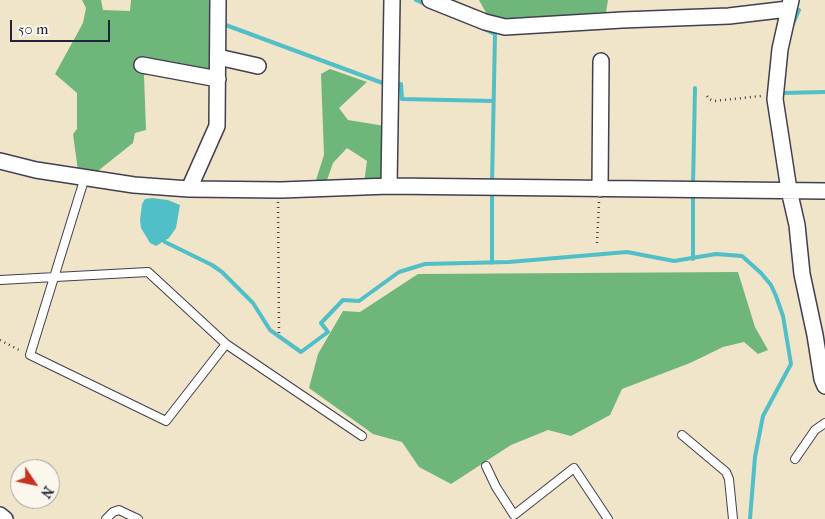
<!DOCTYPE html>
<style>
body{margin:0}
#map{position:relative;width:825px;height:519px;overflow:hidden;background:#f0e5c8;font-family:"IM FELL French Canon",serif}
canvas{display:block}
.north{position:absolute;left:10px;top:459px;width:50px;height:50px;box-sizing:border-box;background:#fbf7ec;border:1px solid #a4a2a5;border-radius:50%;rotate:124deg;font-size:14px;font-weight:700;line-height:20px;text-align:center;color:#22223b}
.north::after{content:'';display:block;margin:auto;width:18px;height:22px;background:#c8321e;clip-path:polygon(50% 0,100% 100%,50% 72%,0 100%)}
.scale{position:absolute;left:10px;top:20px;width:100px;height:22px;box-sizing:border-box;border:2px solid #22223b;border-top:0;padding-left:6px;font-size:15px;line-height:18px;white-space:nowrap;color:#22223b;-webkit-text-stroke:4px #fbf7ec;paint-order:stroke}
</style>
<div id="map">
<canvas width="825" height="519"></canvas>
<div class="north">N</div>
<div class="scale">50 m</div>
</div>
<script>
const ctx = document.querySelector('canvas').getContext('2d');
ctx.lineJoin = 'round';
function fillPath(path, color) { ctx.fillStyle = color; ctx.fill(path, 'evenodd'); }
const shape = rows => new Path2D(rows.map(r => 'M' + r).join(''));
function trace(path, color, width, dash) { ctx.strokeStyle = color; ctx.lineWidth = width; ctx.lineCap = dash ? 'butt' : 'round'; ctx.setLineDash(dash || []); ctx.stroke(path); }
fillPath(shape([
 [82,0,101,0,103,10,130,11,131,0,212,0,211,74,144,75,146,130,135,133,133,143,94,174,78,171,73,134,77,129,77,93,55,74,83,23,86,8],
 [479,0,608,0,606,12,525,19,489,18],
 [330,69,367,82,339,108,348,120,385,126,383,180,364,183,367,161,347,148,333,163,327,180,315,183,324,155,321,74],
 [738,272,755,327,768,350,758,354,744,342,723,347,690,363,622,389,610,415,571,436,548,430,511,445,451,484,419,467,402,442,373,434,309,388,318,354,343,311,360,312,418,274]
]), '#6fb67b');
fillPath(shape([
 [152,198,168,200,180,205,176,228,169,238,156,246,150,243,141,228,140,220,142,204,145,199]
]), '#51bfc7');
trace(shape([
 [416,0,427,5],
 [223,24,388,85],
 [792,26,799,10],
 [482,28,495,34,492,183],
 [395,84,401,84,402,99,493,101],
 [782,90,782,93,825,92],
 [693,186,695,88],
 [165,242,212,265,222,272,253,303,270,330,301,352,328,332,321,323,343,300,359,301,399,272,425,264,509,262,627,252,674,261,716,254,742,256,761,273,771,285,776,296,783,316,791,364,763,416,755,457,750,519],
 [693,259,693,193],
 [492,263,492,190]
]), '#51bfc7', 4);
const lane = shape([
 [85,177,30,355,166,421,226,344],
 [0,280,148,272,226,344,362,436],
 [682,435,726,472,729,479,733,519],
 [795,459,815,430,825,423],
 [486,466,496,487,514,515,574,468,608,519],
 [106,519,113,512,119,510,138,519]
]);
const street = shape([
 [430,0,485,22,505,27,622,20,729,16,788,9],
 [791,0,780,49,775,99,789,190,797,225,802,274,815,335,822,379,825,386],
 [218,57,258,66],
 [142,65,218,79],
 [0,161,36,170,134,185,189,189,281,190,389,186,825,191],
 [389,186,392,0],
 [189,189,217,126,218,0],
 [600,189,601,61],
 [0,515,5,519]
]);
trace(lane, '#413f50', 10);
trace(street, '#413f50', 18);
trace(shape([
 [707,96,709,99,714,101,761,96],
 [278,202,279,333],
 [597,243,599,202],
 [0,340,21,351]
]), '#413f50', 2.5, [1, 4]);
trace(lane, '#fff', 8);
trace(street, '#fff', 15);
</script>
